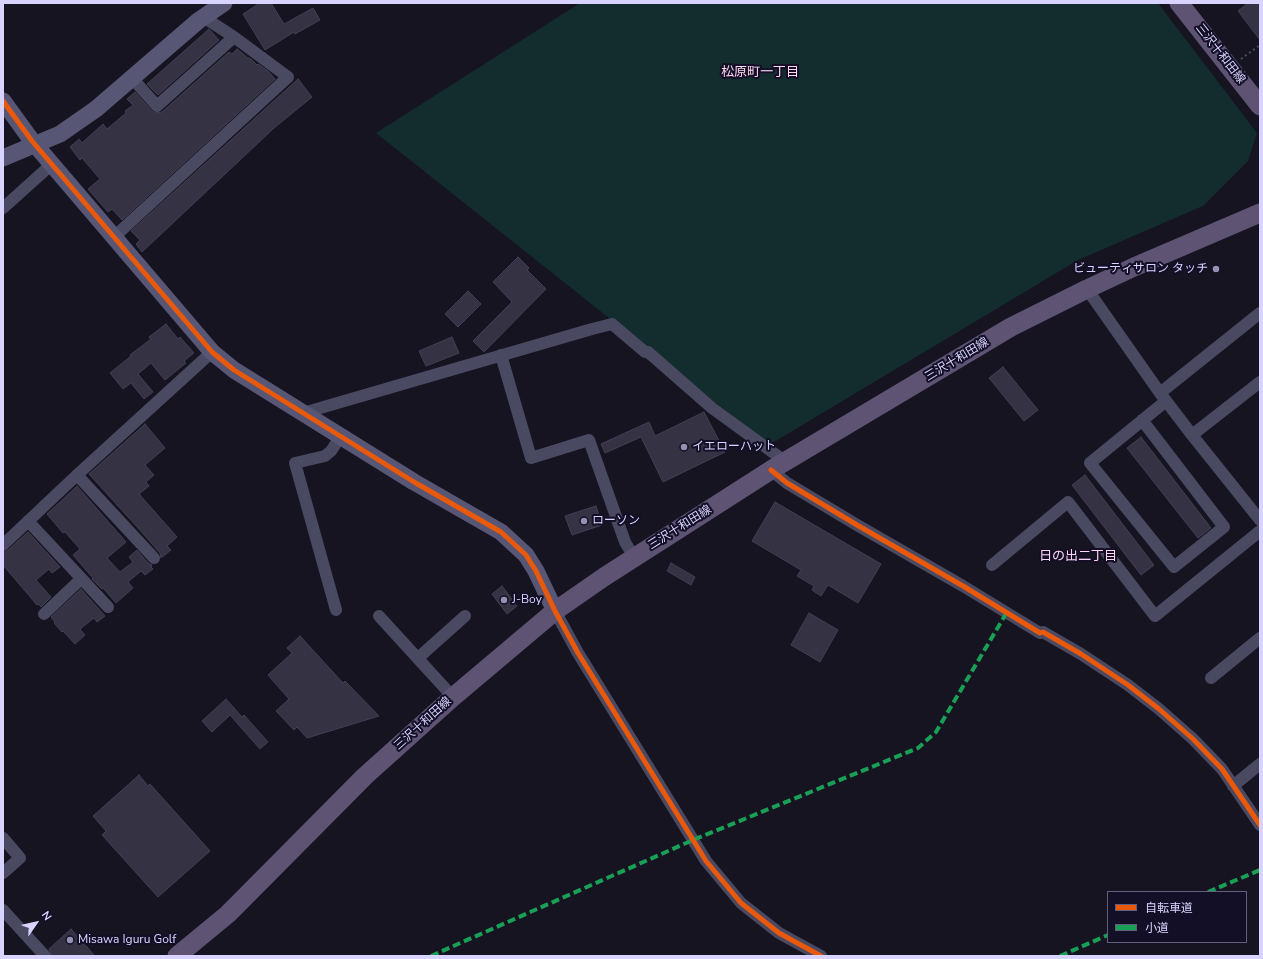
<!DOCTYPE html>
<meta charset="utf-8">
<style>
body{margin:0}
#map{position:relative;width:1263px;height:959px;overflow:hidden;background:#161421;font-family:"Nunito Sans","Noto Sans JP",sans-serif}
canvas{display:block}
.frame{position:absolute;inset:0;border:4px solid #d9d4ff;pointer-events:none}
.legend{position:absolute;left:1107px;top:891px;width:140px;height:52px;box-sizing:border-box;background:#130f26;border:1px solid #625e7d;margin:0;padding:5px 7px;list-style:none;font-size:12px;color:#d9d4ff}
.legend li{display:flex;align-items:center;gap:8px;height:20px}
.legend b{width:20px;border:1px solid #625e7d}
.north{position:absolute;left:16px;top:903px;width:40px;height:40px;-webkit-text-stroke:3px #130f26;paint-order:stroke;rotate:56deg;font-size:11px;font-weight:700;line-height:16px;text-align:center;color:#d9d4ff}
.north::after{content:'';display:block;margin:auto;width:14px;height:18px;background:#d9d4ff;clip-path:polygon(50% 0,100% 100%,50% 72%,0 100%)}
</style>
<div id="map">
<canvas width="1263" height="959"></canvas>
<div class="frame"></div>
<ul class="legend">
<li><b style="height:5px;background:#e8590c"></b>自転車道</li>
<li><b style="height:5px;background:#1a9f57"></b>小道</li>
</ul>
<div class="north">N</div>
</div>
<script>
const ctx = document.querySelector('canvas').getContext('2d');
ctx.lineJoin = 'round';
function fillPath(path, color) { ctx.fillStyle = color; ctx.fill(path, 'evenodd'); }
const shape = rows => new Path2D(rows.map(r => 'M' + r).join(''));
function trace(path, color, width, dash) { ctx.strokeStyle = color; ctx.lineWidth = width; ctx.lineCap = dash ? 'butt' : 'round'; ctx.setLineDash(dash || []); ctx.stroke(path); }
function write(font, color, halo, rows, align = 'center') {
  ctx.font = font + ' "Nunito Sans","Noto Sans JP",sans-serif'; ctx.lineWidth = 4; ctx.setLineDash([]); ctx.textBaseline = 'middle'; ctx.strokeStyle = halo; ctx.fillStyle = color; for (const [text, x, y, turn = 0] of rows) {
    ctx.save(); ctx.translate(x, y); ctx.rotate((+turn || 0) * Math.PI / 180); ctx.textAlign = isNaN(turn) ? turn : align; if (halo) ctx.strokeText(text, 0, 0); ctx.fillText(text, 0, 0); ctx.restore();
  }
}
fillPath(shape([
 [580,3,1158,3,1257,133,1248,161,1203,206,1078,260,769,445,376,133]
]), '#132c2d');
const building = shape([
 [260,3,271,3,284,24,313,8,320,20,295,34,294,32,265,50,243,14,260,3],
 [1248,3,1260,3,1260,40,1238,11,1248,3],
 [209,29,219,40,158,95,147,84,209,29],
 [237,49,248,58,249,58,252,60,257,65,258,64,268,71,275,79,122,220,112,209,108,212,88,189,100,179,82,158,80,160,70,147,79,139,82,143,103,124,107,129,126,113,125,111,133,105,127,99,135,92,152,111,155,113,162,112,229,52,232,54,237,49],
 [298,79,312,97,274,128,142,252,136,244,140,240,131,231,298,79],
 [518,257,529,268,527,270,546,289,484,352,473,341,512,302,493,282,518,257],
 [468,291,481,304,458,327,445,314,468,291],
 [166,324,178,339,180,337,194,353,184,361,186,363,165,380,151,363,138,374,153,392,144,399,131,383,123,389,110,373,131,356,130,355,151,339,149,337,166,324],
 [452,337,459,353,426,366,419,351,452,337],
 [1003,367,1038,410,1024,421,989,378,1003,367],
 [704,412,725,452,663,482,641,437,605,453,601,444,649,422,655,436,704,412],
 [145,424,165,448,145,465,154,475,146,482,149,486,139,494,177,537,167,546,171,550,161,558,160,553,138,528,89,474,145,424],
 [1141,437,1211,528,1198,538,1127,448,1141,437],
 [1085,475,1154,565,1141,575,1072,485,1085,475],
 [77,486,126,542,107,558,120,572,133,562,129,557,137,550,148,563,152,565,151,567,153,569,145,575,141,571,128,582,133,588,116,603,103,588,102,589,92,579,93,578,73,555,80,549,65,532,63,533,47,514,60,502,77,486],
 [775,502,881,564,858,603,828,585,821,596,812,590,814,586,797,576,801,570,752,541,775,502],
 [596,506,602,525,572,535,565,516,596,506],
 [28,532,60,567,52,573,49,569,36,580,51,597,41,607,39,604,37,605,3,565,3,553,8,550,28,532],
 [671,563,695,577,691,585,667,571,671,563],
 [502,586,517,606,507,614,492,594,502,586],
 [81,589,105,616,97,622,94,618,80,629,85,635,75,644,63,631,62,632,54,623,55,622,51,617,81,589],
 [809,613,838,630,820,662,791,645,809,613],
 [300,636,343,683,345,681,379,716,307,738,297,727,294,730,276,711,289,699,268,675,292,653,287,648,300,636],
 [226,699,242,717,244,715,268,742,260,749,230,715,212,732,202,721,226,699],
 [139,775,148,786,150,784,210,851,158,897,102,835,106,831,93,816,139,775],
 [71,929,95,956,52,956,49,949,71,929]
]);
fillPath(building, '#343243');
trace(building, '#433f54', 1);
trace(shape([
 [1241,59,1260,45]
]), '#44505f', 2, [2, 3]);
trace(shape([
 [132,78,157,106,234,37],
 [3,208,52,164],
 [114,237,288,77,234,37,211,22,205,16],
 [1087,289,1160,393,1192,435,1260,520],
 [501,355,531,458,589,440,625,542,634,557],
 [1160,393,1260,313],
 [303,413,592,329,612,324,645,352,648,352,712,408,786,462],
 [1142,420,1224,527,1174,567,1090,463,1166,401],
 [1192,435,1260,382],
 [771,470,787,483,857,525,963,586,1040,633,1043,632,1081,654,1128,685,1159,709,1193,739,1222,769,1260,825],
 [77,475,154,558],
 [28,521,108,607],
 [3,545,77,475,212,352],
 [992,565,1068,502,1155,616,1260,531],
 [336,610,295,463,325,456,331,451,341,436],
 [555,611,578,653,706,861,741,903,779,933,821,956],
 [44,614,81,579],
 [379,616,453,697],
 [418,658,465,616],
 [1211,678,1260,638],
 [1233,786,1260,764],
 [3,838,20,858,3,873],
 [3,910,45,956]
]), '#4a4962', 12);
trace(shape([
 [3,101,32,141,212,352,234,370,414,482,501,532,526,555,536,571,555,611],
 [3,158,60,134,96,109,198,21,224,3]
]), '#575674', 17);
trace(shape([
 [1179,3,1260,106],
 [177,956,228,914,365,776,453,697,555,611,604,577,771,470,1011,327,1087,289,1134,267,1260,213]
]), '#5e5373', 19);
trace(shape([
 [1208,892,1260,870],
 [431,956,693,840,918,748,936,732,1007,612],
 [1060,956,1108,935]
]), '#1a9f57', 4, [8, 4]);
trace(shape([
 [3,101,32,141,212,352,234,370,414,482,501,532,526,555,536,571,555,611,578,653,706,861,741,903,779,933,821,956],
 [771,470,787,483,857,525,963,586,1040,633,1043,632,1081,654,1128,685,1159,709,1193,739,1222,769,1260,825]
]), '#e8590c', 5);
for (const [x, y, r, color] of [
 [1216,269,4,"#9591b1"],
 [684,447,4,"#9591b1"],
 [584,521,4,"#9591b1"],
 [504,600,4,"#9591b1"],
 [70,940,4,"#9591b1"]
]) { const dot = new Path2D(); dot.arc(x, y, r, 0, 2 * Math.PI); ctx.fillStyle = color; ctx.fill(dot); trace(dot, '#130f26', 1.5); }
write('12px', '#d9d4ff', '#130f26', [
 ["三沢十和田線",1220,54,52],
 ["三沢十和田線",957,360,-31],
 ["三沢十和田線",680,528,-32],
 ["三沢十和田線",423,724,-42]
]);
write('12px', '#d9d4ff', '#130f26', [
 ["ビューティサロン タッチ",1208,269,"right"],
 ["イエローハット",692,447],
 ["ローソン",592,521],
 ["J-Boy",512,600],
 ["Misawa Iguru Golf",78,940]
], 'left');
write('13px', '#ffd6f0', '#130f26', [
 ["松原町一丁目",760,73],
 ["日の出二丁目",1078,557]
]);
</script>
